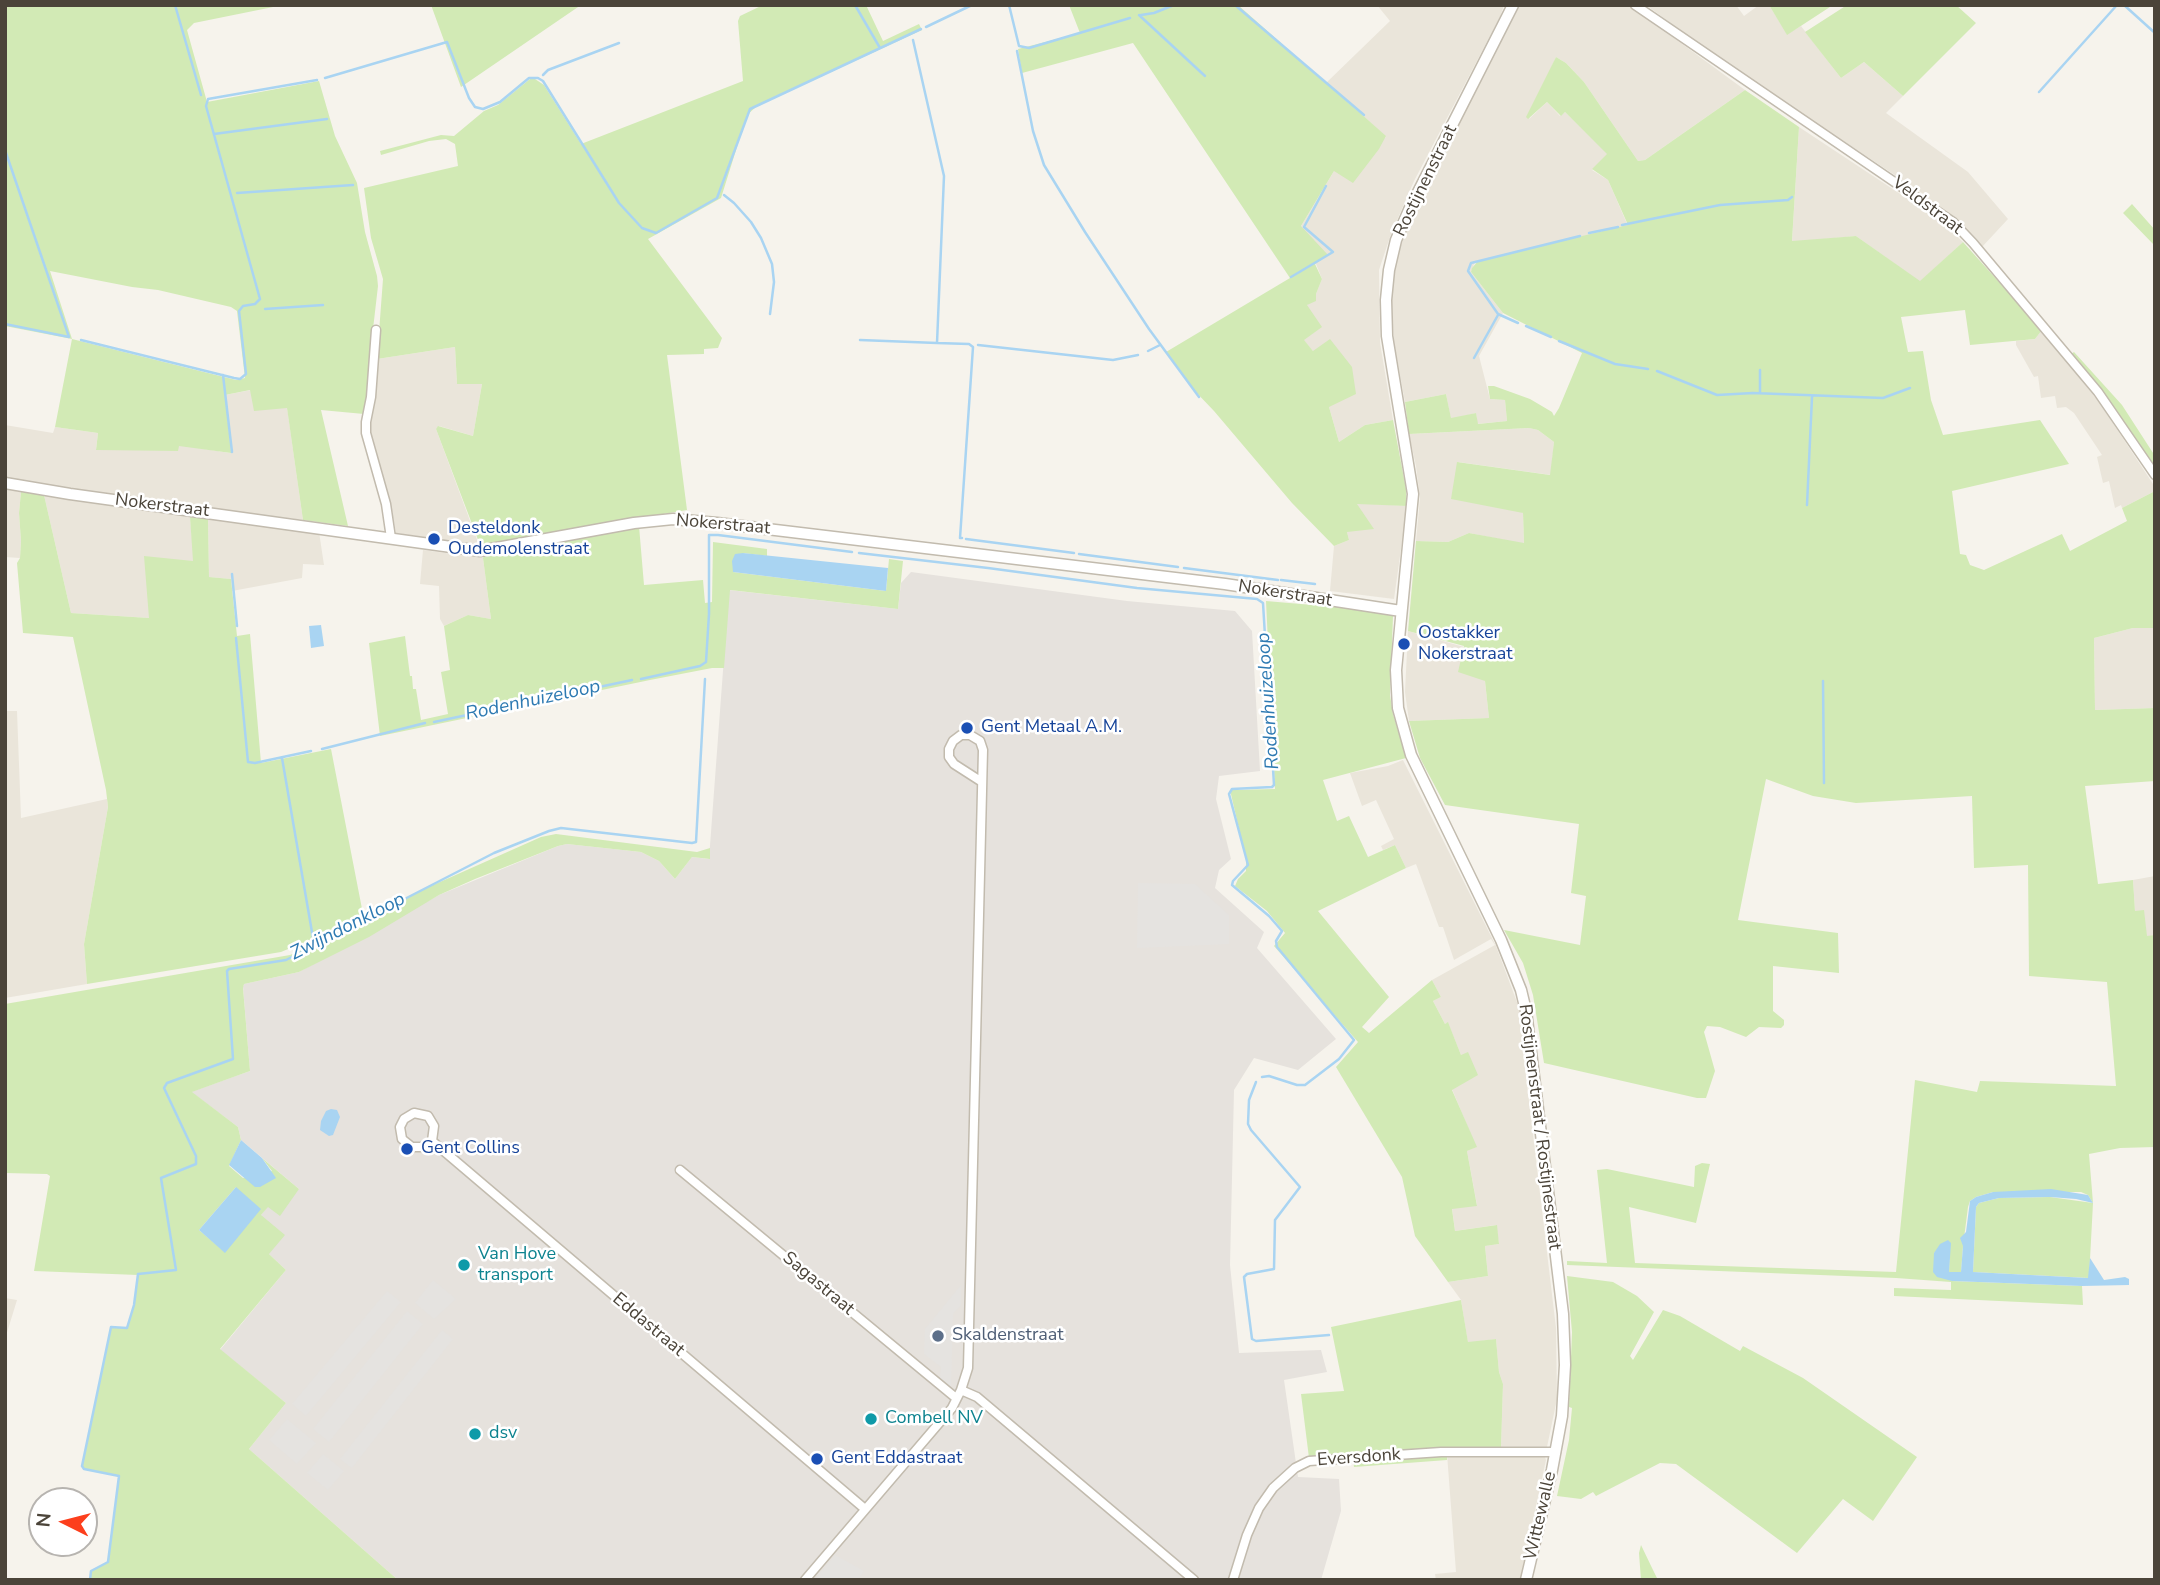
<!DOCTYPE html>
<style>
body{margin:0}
#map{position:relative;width:2160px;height:1585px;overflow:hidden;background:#f6f3ec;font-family:"Nunito Sans",sans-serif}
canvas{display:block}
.frame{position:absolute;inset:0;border:7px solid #4b4439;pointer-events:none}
.north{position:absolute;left:28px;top:1487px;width:70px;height:70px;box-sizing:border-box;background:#fff;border:2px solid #b7b4b0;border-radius:50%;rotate:276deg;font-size:19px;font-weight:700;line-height:28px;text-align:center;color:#4b4439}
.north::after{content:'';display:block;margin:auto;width:24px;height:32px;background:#fc3f1d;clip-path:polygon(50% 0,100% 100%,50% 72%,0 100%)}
</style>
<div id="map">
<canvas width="2160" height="1585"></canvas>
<div class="frame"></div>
<div class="north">N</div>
</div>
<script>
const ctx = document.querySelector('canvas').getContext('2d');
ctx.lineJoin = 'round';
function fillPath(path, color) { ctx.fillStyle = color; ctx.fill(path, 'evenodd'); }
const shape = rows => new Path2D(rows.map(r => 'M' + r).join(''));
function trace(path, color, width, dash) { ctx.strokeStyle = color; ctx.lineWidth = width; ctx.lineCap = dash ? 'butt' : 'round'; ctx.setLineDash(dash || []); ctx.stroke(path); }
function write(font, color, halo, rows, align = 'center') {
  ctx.font = font + ' "Nunito Sans",sans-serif'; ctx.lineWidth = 5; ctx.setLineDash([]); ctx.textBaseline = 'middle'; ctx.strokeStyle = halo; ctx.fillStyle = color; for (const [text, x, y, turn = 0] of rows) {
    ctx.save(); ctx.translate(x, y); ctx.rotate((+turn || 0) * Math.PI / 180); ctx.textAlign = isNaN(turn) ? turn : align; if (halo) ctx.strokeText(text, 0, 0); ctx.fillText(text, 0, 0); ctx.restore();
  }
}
fillPath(shape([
 [1377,5,1504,5,1500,17,1414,181,1391,234,1379,270,1380,343,1393,420,1365,425,1339,442,1313,351,1303,340,1307,305,1316,294,1322,279,1301,226,1334,171,1386,137,1326,83,1390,21],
 [1519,5,1629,5,1745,90,1645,160,1638,161,1584,82,1566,63,1556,57,1529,119,1547,102,1560,116,1565,112,1608,154,1592,170,1608,180,1628,226,1478,261,1474,264,1471,272,1503,313,1479,356,1490,399,1505,400,1507,421,1477,424,1476,413,1451,419,1446,394,1405,402,1394,342,1391,298,1397,255,1405,235,1432,176],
 [1646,5,1736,5,1744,16,1759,5,1769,5,1787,34,1801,26,1841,78,1864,62,1903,96,1886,113,1968,172,2008,219,1982,247,1966,229,1925,195,1727,64],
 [1799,127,1938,219,1963,242,1920,282,1856,236,1792,242],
 [2042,330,2099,402,2155,487,2155,491,2122,508,2121,505,2115,508,2109,481,2103,483,2097,457,2102,455,2074,413,2066,407,2057,408,2055,396,2041,398,2038,376,2034,377,2016,345,2016,341,2035,339],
 [455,347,457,384,482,384,473,436,439,426,436,429,479,545,396,533,391,506,371,444,368,422,374,401,377,359],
 [251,390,287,407,303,520,66,490,5,479,5,425,53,433,55,427,98,433,96,449,179,445,230,453,225,395],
 [1529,428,1538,430,1554,442,1551,475,1458,462,1523,513,1524,544,1469,533,1448,542,1416,541,1420,498,1416,466,1409,434],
 [5,489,21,492,19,513,21,541,20,558,5,557],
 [44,495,190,517,194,561,149,618,71,613],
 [1356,503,1407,506,1394,599,1330,591,1334,546,1349,540,1347,532],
 [208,519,319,532,324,565,303,564,302,578,232,591,231,579,209,577],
 [423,550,483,558,491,619,468,615,444,626,440,619,439,586,420,584],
 [2133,628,2155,628,2155,708,2095,710,2094,638],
 [1408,631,1464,647,1485,681,1489,718,1409,721,1405,692],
 [5,711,17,711,21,818,107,799,108,807,84,944,87,984,5,998],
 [1403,760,1496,946,1521,1013,1525,1044,1523,1051,1556,1328,1557,1399,1547,1447,1501,1447,1503,1384,1499,1372,1496,1339,1468,1343,1461,1300,1448,1282,1488,1276,1485,1246,1499,1244,1496,1225,1455,1231,1452,1208,1477,1205,1467,1151,1476,1147,1452,1089,1461,1055,1448,1023,1445,1024,1433,1001,1441,997,1432,980,1495,945,1491,939,1454,960,1443,927,1439,927,1416,864,1406,868,1395,845,1383,850,1381,846,1394,839,1376,800,1362,806,1350,773,1388,766],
 [2155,876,2155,935,2147,937,2135,911,2133,880],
 [5,1298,17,1300,5,1339],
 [1447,1454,1544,1454,1546,1460,1520,1580,1436,1580,1435,1574,1456,1572]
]), '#eae5da');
fillPath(shape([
 [911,572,1127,601,1235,611,1252,631,1260,771,1219,776,1216,799,1231,859,1219,870,1215,888,1264,932,1257,948,1336,1039,1298,1070,1254,1058,1234,1090,1230,1265,1239,1353,1321,1350,1327,1372,1284,1380,1298,1477,1339,1479,1341,1511,1321,1580,398,1580,249,1449,286,1403,220,1350,286,1270,269,1254,261,1215,267,1207,299,1189,241,1140,238,1127,191,1092,250,1071,243,987,244,984,299,972,439,895,558,846,567,844,641,852,659,861,675,879,692,857,709,859,729,590,898,609,901,583]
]), '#e6e2dd');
fillPath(shape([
 [5,5,283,5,194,23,187,30,207,102,319,81,335,136,357,183,365,232,377,276,378,286,370,355,369,401,364,414,321,410,348,526,303,520,287,408,254,411,250,390,225,395,231,453,179,446,178,451,96,450,98,433,55,427,72,339,5,326],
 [50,271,132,287,158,290,231,307,237,311,245,378,236,380,72,339],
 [431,5,581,5,461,87],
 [763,5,866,5,883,41,919,24,922,30,757,106,747,115,721,198,648,239,722,338,718,348,704,349,704,354,667,355,687,510,480,545,436,429,438,426,473,436,482,384,457,384,455,347,377,359,383,279,371,238,364,188,458,166,455,144,446,139,429,141,381,155,380,151,441,135,454,136,484,111,498,105,530,79,535,79,544,85,581,144,743,81,738,21,740,16],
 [1069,5,1238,5,1386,136,1379,149,1353,183,1334,171,1301,226,1328,255,1315,264,1322,279,1316,294,1316,301,1307,305,1322,327,1304,340,1313,351,1330,339,1352,367,1356,394,1329,407,1339,442,1365,425,1393,420,1406,489,1407,506,1357,504,1374,529,1347,532,1349,540,1334,546,1292,503,1214,411,1193,389,1166,352,1290,278,1133,43,1022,73,1018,49,1080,33],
 [1769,5,1833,5,1787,35],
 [1847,5,1956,5,1976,23,1903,96,1864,62,1841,78,1805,32],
 [1556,57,1566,63,1584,82,1638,161,1645,160,1745,90,1799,127,1792,241,1856,236,1920,281,1963,242,2042,330,2035,339,1970,345,1965,310,1901,317,1908,352,1923,351,1931,400,1943,435,2040,420,2069,464,1952,491,1960,554,1966,555,1970,565,1984,570,2062,534,2070,551,2127,521,2122,508,2155,491,2155,628,2133,628,2094,638,2095,710,2155,708,2155,781,2085,786,2098,884,2133,880,2135,911,2144,910,2147,936,2155,935,2155,1147,2120,1148,2089,1154,2093,1203,2089,1278,1973,1272,1976,1207,1979,1203,1999,1198,2050,1197,2093,1203,2088,1195,2081,1192,1993,1192,1976,1197,1970,1201,1968,1207,1963,1246,1961,1273,1949,1272,1950,1243,1934,1253,1952,1281,2082,1286,2083,1305,1894,1296,1894,1288,1951,1290,1951,1282,1896,1278,1567,1265,1567,1261,1607,1263,1597,1170,1607,1169,1694,1187,1695,1166,1702,1163,1710,1164,1696,1223,1629,1207,1635,1263,1896,1272,1915,1080,1977,1092,1980,1081,2116,1086,2107,982,2029,976,2028,865,1974,868,1972,796,1856,803,1813,796,1766,779,1738,920,1838,933,1839,973,1773,966,1773,1011,1784,1020,1784,1025,1781,1028,1759,1027,1746,1037,1720,1027,1707,1026,1704,1032,1715,1071,1706,1098,1697,1098,1544,1063,1533,995,1523,963,1504,930,1580,945,1586,896,1571,893,1579,824,1445,805,1420,758,1409,721,1489,718,1485,681,1458,672,1464,646,1408,631,1416,541,1448,542,1469,533,1524,543,1523,513,1451,499,1457,462,1550,475,1554,442,1538,430,1529,428,1409,434,1405,402,1446,394,1451,418,1476,413,1478,424,1507,421,1505,400,1490,399,1488,386,1494,386,1530,399,1552,412,1554,416,1559,408,1582,353,1503,313,1471,272,1472,268,1478,261,1628,225,1608,180,1592,169,1607,154,1565,112,1561,116,1547,102,1528,119,1526,117],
 [2132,204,2155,230,2155,246,2123,213],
 [2074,352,2122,405,2155,456,2155,469,2099,388,2071,354],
 [21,492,44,495,71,613,149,618,144,556,193,561,190,517,208,519,209,577,231,579,237,636,250,634,261,763,331,749,363,914,338,928,281,952,87,984,84,944,108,807,106,790,73,637,23,633,17,563,20,558,21,541,19,513],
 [639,526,644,585,703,580,705,603,712,602,713,542,767,549,767,556,743,553,733,572,886,591,889,559,903,561,898,609,730,590,724,668,712,668,650,680,380,736,369,643,405,636,410,676,412,676,413,689,416,689,421,720,448,714,441,672,450,670,444,626,468,615,491,619,483,558,486,553],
 [1266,601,1382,611,1390,613,1393,616,1390,695,1393,714,1406,758,1323,780,1337,821,1349,816,1368,857,1395,845,1406,868,1318,911,1389,997,1362,1027,1369,1033,1432,980,1441,997,1433,1001,1445,1024,1448,1022,1461,1055,1468,1052,1478,1075,1452,1090,1477,1147,1467,1151,1477,1206,1452,1209,1455,1231,1497,1225,1499,1244,1485,1246,1488,1276,1448,1282,1415,1236,1402,1177,1336,1067,1358,1042,1274,946,1285,933,1267,911,1235,886,1238,879,1246,871,1246,859,1230,790,1275,789],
 [556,834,697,852,710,848,710,859,692,857,675,879,659,861,641,852,567,844,558,846,475,879,439,895,369,937,299,972,244,984,243,988,250,1071,192,1092,238,1127,241,1140,229,1166,243,1178,272,1171,262,1158,299,1189,280,1216,268,1207,261,1215,285,1235,269,1254,286,1270,220,1349,286,1403,249,1449,398,1580,90,1580,91,1571,108,1562,119,1476,84,1469,82,1466,111,1327,127,1328,134,1305,138,1275,34,1271,50,1176,47,1174,5,1173,5,1004,290,955,363,923,422,890,541,837],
 [236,1187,225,1252,199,1230],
 [1567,1276,1613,1282,1637,1296,1654,1312,1630,1356,1633,1360,1663,1310,1680,1316,1740,1351,1743,1346,1803,1378,1917,1457,1873,1521,1843,1499,1797,1553,1676,1464,1660,1463,1596,1496,1593,1492,1581,1499,1557,1496,1569,1440,1572,1408,1569,1407,1572,1332],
 [1461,1300,1468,1342,1496,1339,1499,1372,1503,1384,1501,1447,1309,1458,1301,1394,1344,1391,1331,1327],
 [1447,1454,1447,1460,1354,1467,1353,1460],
 [1641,1545,1653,1570,1658,1580,1641,1580,1639,1553]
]), '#d2eab5');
fillPath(shape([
 [1138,883,1195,884,1229,915,1229,944,1137,948],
 [433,1280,456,1299,434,1319,415,1303],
 [961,1285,961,1305,953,1314,951,1388,940,1380,941,1367,924,1354,925,1329],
 [387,1291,401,1302,306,1416,292,1404],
 [407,1311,423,1324,329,1442,313,1429],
 [442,1330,453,1339,352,1468,340,1459],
 [287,1419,316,1443,297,1464,269,1440],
 [323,1454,344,1471,328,1490,307,1473],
 [835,1555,864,1571,858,1580,814,1580]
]), '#e5e3e0');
fillPath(shape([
 [743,553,888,568,886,591,733,572,732,561,735,554],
 [321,625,324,646,311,648,309,626],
 [331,1109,337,1110,340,1117,333,1135,329,1136,320,1130,321,1121,326,1111],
 [241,1140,262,1158,276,1178,260,1187,255,1187,229,1165],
 [236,1187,261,1209,225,1253,199,1230],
 [2051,1189,2088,1195,2093,1203,2076,1199,2050,1197,1999,1198,1979,1203,1976,1207,1973,1272,2088,1278,2090,1258,2104,1280,2125,1277,2129,1279,2129,1285,2082,1286,1952,1281,1937,1277,1933,1272,1934,1253,1940,1244,1948,1240,1951,1243,1949,1272,1961,1272,1963,1246,1960,1238,1966,1232,1970,1201,1976,1197,1993,1192]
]), '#a9d4f2');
trace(shape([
 [175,5,201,95],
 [855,5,880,48],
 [1009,5,1019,46,1029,48,1130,18],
 [1235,5,1364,115],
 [2124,5,2155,33],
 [1139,15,1205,76],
 [1141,15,1154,13,1174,5],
 [926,27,972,5],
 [913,40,944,176,937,343,969,344,973,347,960,538,962,538],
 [1017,51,1033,131,1044,165,1085,232,1149,329,1199,397],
 [543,75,548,70,619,43],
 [325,78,447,42,469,98,475,107,483,109,500,102,529,78,538,78,543,81,619,203,642,228,656,233,717,198,750,109,921,29],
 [2039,92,2117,5],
 [214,134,327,119],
 [5,150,69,337,5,324],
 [237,193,353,185],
 [724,195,734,203,751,222,761,238,772,264,774,282,770,314],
 [1622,225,1720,205,1788,200,1792,197],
 [1589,233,1618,227],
 [1291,277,1333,252,1304,227,1326,186],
 [265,309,323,305],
 [1518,323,1498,314,1468,271,1471,263,1580,236],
 [1526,326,1551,337],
 [81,340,234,378,240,379,246,374,239,311,243,306,255,304,260,299,206,106,208,99,317,80],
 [860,340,937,343],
 [1559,341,1615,364,1648,369],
 [978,345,1113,360,1138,355],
 [1148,351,1160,345],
 [1474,358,1498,315],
 [1657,371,1717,395,1753,393,1883,398,1910,388],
 [223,375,232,452],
 [1760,393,1760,370],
 [1807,505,1812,397],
 [966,539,1074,553],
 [859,553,988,568,1137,588,1257,599,1263,603,1274,785,1272,787,1232,789,1229,794,1248,865,1233,881,1232,885,1269,916,1282,931,1276,941,1277,947,1354,1040,1339,1059,1305,1085,1297,1085,1269,1076,1262,1077],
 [1079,554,1178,567],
 [1184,568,1278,580],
 [232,574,237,626],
 [1281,580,1315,584],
 [236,638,248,762,255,763,311,751],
 [641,679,700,666,706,662,709,614,709,535,718,535,852,552],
 [1823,681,1824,783],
 [434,722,632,680],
 [322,749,425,723],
 [282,758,313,938],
 [1256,1082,1249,1100,1248,1124,1251,1130,1300,1187,1275,1220,1274,1269,1247,1274,1244,1277,1252,1339,1256,1341,1329,1335],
 [90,1580,91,1571,108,1562,119,1476,84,1469,82,1466,111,1327,127,1328,134,1305,138,1274,176,1270,161,1178,196,1164,196,1156,164,1088,167,1083,233,1059,227,971,229,969,286,960,494,853,549,831,561,828,692,843,696,842,705,679]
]), '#a9d4f2', 2.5);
const minor = shape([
 [1635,5,1953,222,1973,243,2098,392,2155,475],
 [376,330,371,397,366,422,366,433,386,504,391,538],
 [432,1141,423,1147,412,1147,402,1139,400,1127,404,1119,414,1113,428,1116,434,1126,432,1141,865,1509],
 [680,1170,956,1398],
 [961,1390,977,1397,1194,1580],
 [805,1580,952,1408,961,1390,968,1368,983,750,980,741,970,735,961,735,953,741,949,749,949,757,954,764,982,782],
 [1233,1580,1247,1535,1259,1508,1273,1488,1295,1468,1309,1461,1441,1452,1556,1452]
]);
const tertiary = shape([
 [1513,5,1409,210,1396,240,1389,270,1386,300,1387,336,1413,494,1396,670,1398,708,1411,755,1501,940,1521,990,1526,1011,1563,1314,1565,1365,1562,1416,1552,1470,1526,1580],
 [5,483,70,494,480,551,634,523,673,519,717,523,1225,584,1401,611]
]);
trace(minor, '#c2bbae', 11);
trace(tertiary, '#c2bbae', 13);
trace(minor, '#fff', 8);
trace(tertiary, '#fff', 10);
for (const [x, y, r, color] of [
 [434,539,7,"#1a4fb4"],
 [1404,644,7,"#1a4fb4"],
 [967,728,7,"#1a4fb4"],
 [407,1149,7,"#1a4fb4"],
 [464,1265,7,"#0f9aa8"],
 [938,1336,7,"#5c6f8a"],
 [871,1419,7,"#0f9aa8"],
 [475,1434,7,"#0f9aa8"],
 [817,1459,7,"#1a4fb4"]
]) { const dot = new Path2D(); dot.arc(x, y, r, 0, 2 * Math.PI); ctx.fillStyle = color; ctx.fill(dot); trace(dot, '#fff', 2.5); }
write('18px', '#4b4439', '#fff', [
 ["Rostijnenstraat",1426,181,-64],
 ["Veldstraat",1927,206,37],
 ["Nokerstraat",162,506,7],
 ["Nokerstraat",723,525,5],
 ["Nokerstraat",1285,594,9],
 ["Rostijnenstraat / Rostijnestraat",1539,1127,83],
 ["Sagastraat",818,1284,40],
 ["Eddastraat",648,1325,40],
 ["Eversdonk",1359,1458,-4],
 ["Wittewalle",1541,1516,-77]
]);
write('18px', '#164399', '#fff', [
 ["Desteldonk",448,529],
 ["Oudemolenstraat",448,550],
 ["Oostakker",1418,634],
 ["Nokerstraat",1418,655],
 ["Gent Metaal A.M.",981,728],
 ["Gent Collins",421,1149],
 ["Gent Eddastraat",831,1459]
], 'left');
write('18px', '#0d838f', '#fff', [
 ["Van Hove",478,1255],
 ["transport",478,1276],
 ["Combell NV",885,1419],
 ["dsv",489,1434]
], 'left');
write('18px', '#4e5e75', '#fff', [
 ["Skaldenstraat",952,1336]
], 'left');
write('italic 19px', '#2e7ab2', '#fff', [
 ["Rodenhuizeloop",533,701,-12],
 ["Rodenhuizeloop",1269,701,-94],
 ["Zwijndonkloop",348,927,-27]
]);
</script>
